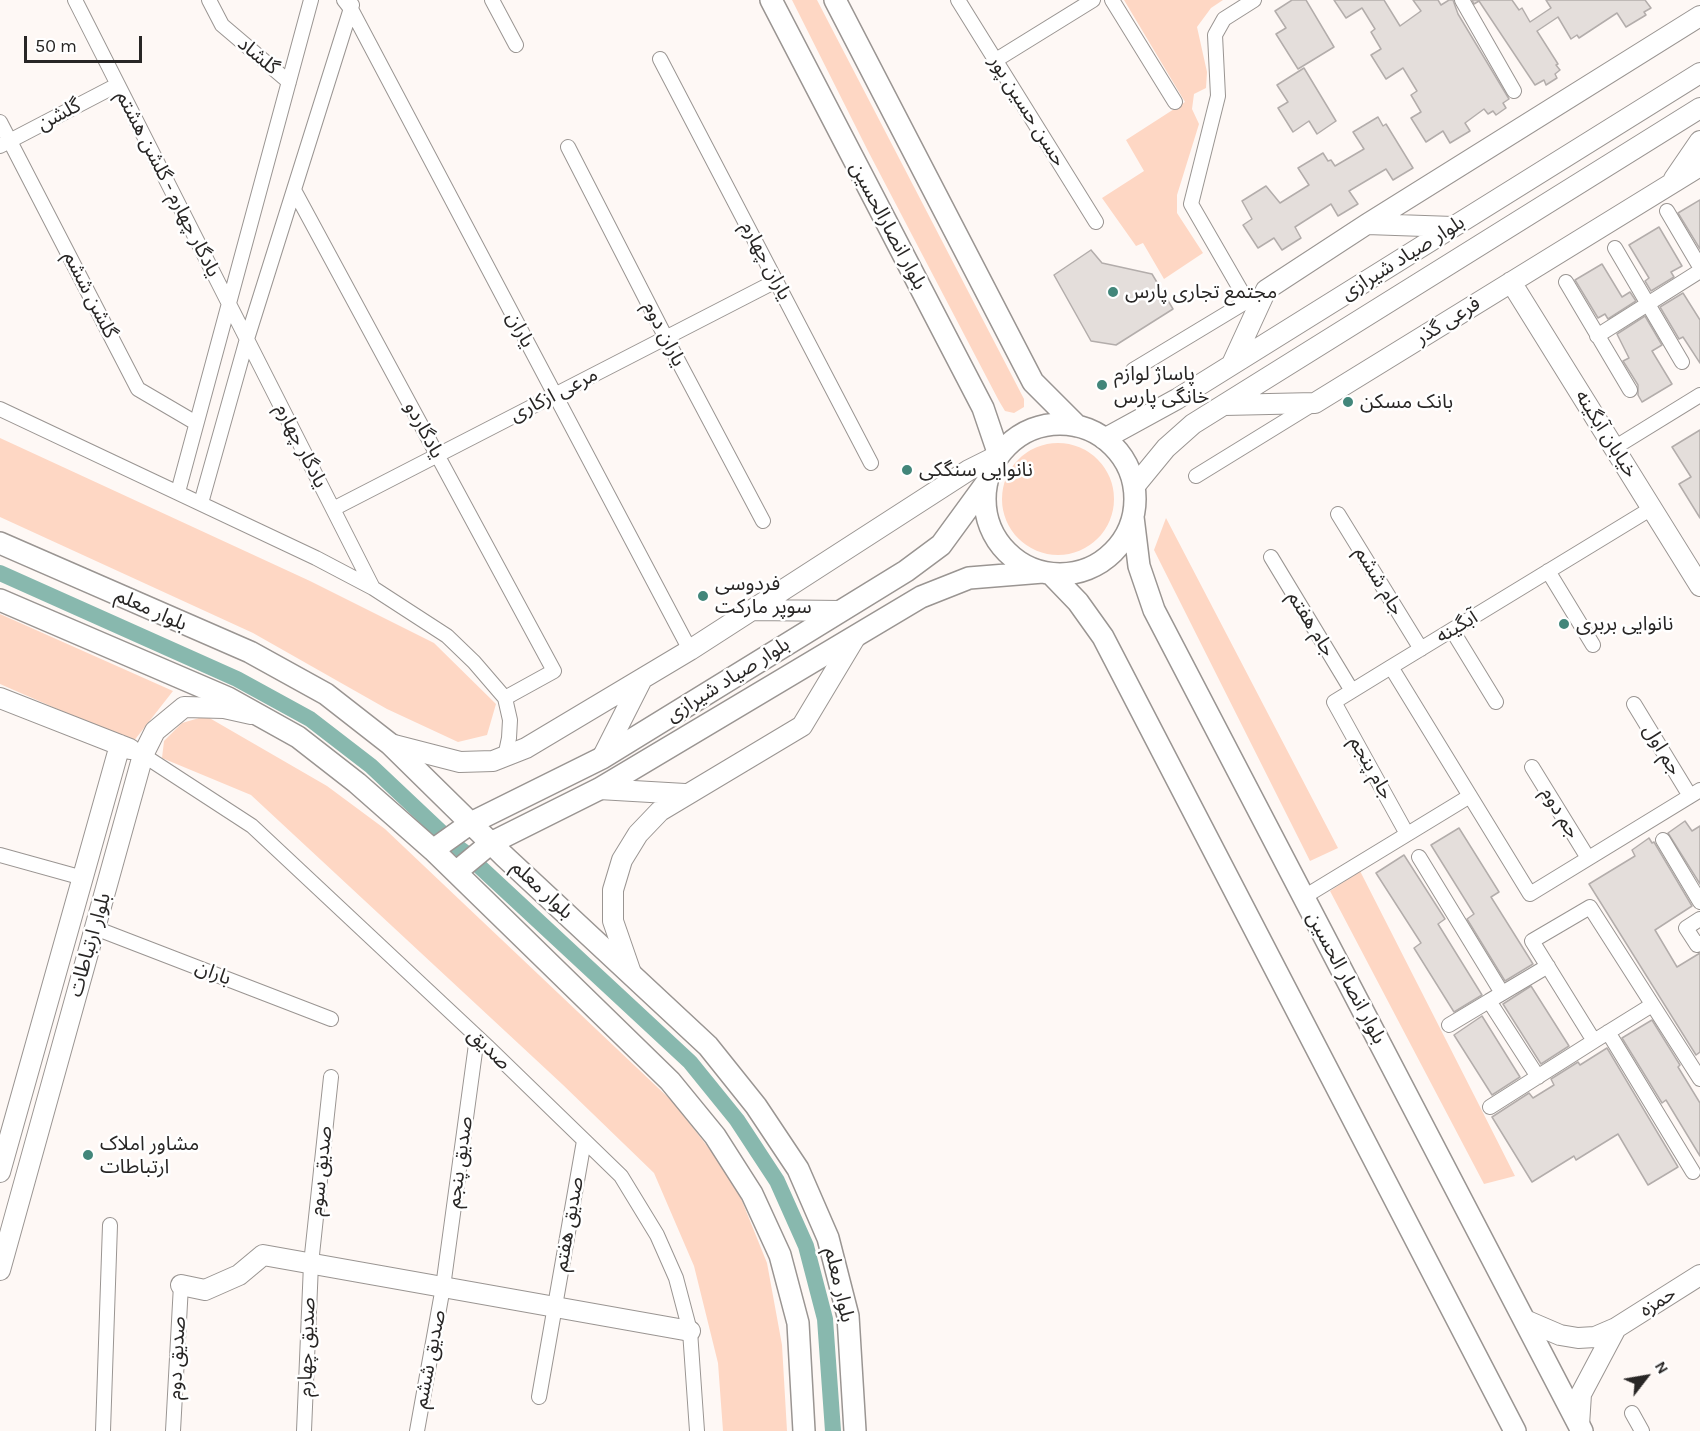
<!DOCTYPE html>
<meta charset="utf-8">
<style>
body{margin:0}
#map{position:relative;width:1700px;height:1431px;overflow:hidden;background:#fef8f5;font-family:Karla,sans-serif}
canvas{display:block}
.north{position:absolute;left:1616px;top:1347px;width:60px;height:60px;-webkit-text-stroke:4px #fff;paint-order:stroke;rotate:59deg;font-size:16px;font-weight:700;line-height:24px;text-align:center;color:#282625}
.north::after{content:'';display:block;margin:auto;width:21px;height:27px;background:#282625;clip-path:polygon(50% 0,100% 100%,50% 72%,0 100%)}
.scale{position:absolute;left:24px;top:36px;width:118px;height:27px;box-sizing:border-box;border:3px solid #282625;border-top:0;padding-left:8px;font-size:18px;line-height:21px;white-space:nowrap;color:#282625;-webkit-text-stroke:4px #fff;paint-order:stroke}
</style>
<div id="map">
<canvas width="1700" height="1431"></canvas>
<div class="north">N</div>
<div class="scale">50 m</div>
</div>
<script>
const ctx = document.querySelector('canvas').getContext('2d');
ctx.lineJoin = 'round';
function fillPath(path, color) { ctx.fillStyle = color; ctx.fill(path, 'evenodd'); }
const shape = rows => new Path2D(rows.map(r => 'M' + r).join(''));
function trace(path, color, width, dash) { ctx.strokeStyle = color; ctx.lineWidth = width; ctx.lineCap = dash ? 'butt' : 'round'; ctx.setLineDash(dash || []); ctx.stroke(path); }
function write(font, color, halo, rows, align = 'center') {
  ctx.font = font + ' Karla,"Noto Sans Arabic",sans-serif'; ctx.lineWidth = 5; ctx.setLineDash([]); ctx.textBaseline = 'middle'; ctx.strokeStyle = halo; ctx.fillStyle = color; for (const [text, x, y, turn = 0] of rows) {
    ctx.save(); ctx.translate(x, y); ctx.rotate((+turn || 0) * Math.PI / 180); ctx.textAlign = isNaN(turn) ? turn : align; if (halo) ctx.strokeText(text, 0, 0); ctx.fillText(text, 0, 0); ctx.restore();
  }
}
fillPath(shape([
 [792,0,817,0,1024,399,1024,407,1014,413,1005,411,999,401,868,151],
 [1124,0,1223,0,1211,8,1197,27,1207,72,1206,88,1194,94,1192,109,1199,124,1177,195,1177,213,1203,253,1164,279,1143,243,1136,246,1102,198,1144,171,1126,140,1185,102],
 [0,438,310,581,434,643,496,704,487,735,458,742,387,709,253,633,0,517],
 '1002 499a56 56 0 1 1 112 0a56 56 0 1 1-112 0Z',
 [1166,518,1338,848,1310,861,1154,550],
 [0,614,173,691,133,742,0,684],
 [206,716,327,786,385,829,674,1103,734,1181,767,1263,782,1345,787,1431,723,1431,718,1363,694,1266,654,1173,562,1084,251,795,162,758,164,741,182,723],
 [1360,871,1474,1095,1515,1176,1484,1184,1330,891]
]), '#fed7c4');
trace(shape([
 [0,573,237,679,310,719,371,766,441,832],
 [456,846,464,852],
 [479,866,690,1062,737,1120,777,1181,806,1246,825,1319,833,1431]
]), '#88b8ae', 16);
const building = shape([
 [1292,0,1306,0,1334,47,1298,69,1276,34,1286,28,1275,11,1292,0],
 [1334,0,1384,0,1400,26,1421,11,1413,0,1438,0,1441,5,1449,0,1453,0,1458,14,1509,99,1503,103,1506,108,1496,115,1493,111,1488,114,1484,109,1465,123,1470,131,1450,143,1443,131,1426,142,1411,118,1421,112,1411,95,1417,91,1403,68,1386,79,1371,55,1381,49,1371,32,1375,29,1362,8,1346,18,1334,0],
 [1472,0,1512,0,1519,10,1522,8,1530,22,1551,8,1546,0,1645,0,1651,8,1644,12,1646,15,1626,27,1617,13,1579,38,1577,35,1571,39,1558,17,1537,31,1558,64,1556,65,1560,70,1555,74,1557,78,1546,85,1544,80,1535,85,1479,1,1474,4,1472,0],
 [1304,68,1336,121,1317,134,1309,121,1293,132,1278,108,1288,102,1277,85,1304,68],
 [1378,117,1383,126,1386,124,1413,168,1393,180,1386,169,1349,191,1358,204,1338,216,1331,204,1295,227,1301,238,1282,250,1274,238,1258,248,1243,225,1252,219,1242,201,1266,186,1280,203,1309,185,1298,168,1323,153,1328,161,1331,160,1335,166,1364,149,1353,132,1378,117],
 [1700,200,1700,249,1678,213,1700,200],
 [1659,227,1682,266,1671,272,1674,277,1651,291,1645,281,1649,278,1629,245,1659,227],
 [1091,250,1102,263,1152,274,1173,309,1116,345,1091,341,1054,275,1091,250],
 [1602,264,1622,297,1630,292,1636,301,1608,319,1605,314,1598,318,1575,280,1602,264],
 [1683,293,1700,320,1700,363,1683,337,1679,339,1660,307,1683,293],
 [1645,316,1662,345,1652,351,1672,384,1642,402,1638,395,1638,385,1623,361,1629,358,1617,334,1645,316],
 [1700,430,1700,518,1679,484,1691,477,1672,447,1700,430],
 [1685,821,1692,831,1700,826,1700,884,1668,833,1685,821],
 [1459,828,1499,892,1491,897,1533,964,1505,981,1467,919,1474,914,1431,845,1459,828],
 [1649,838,1652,843,1654,842,1692,906,1655,930,1677,967,1700,953,1700,1052,1696,1055,1589,884,1635,856,1632,850,1649,838],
 [1404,855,1445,919,1438,924,1482,995,1454,1012,1414,948,1421,943,1376,873,1404,855],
 [1531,986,1569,1046,1541,1064,1503,1004,1531,986],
 [1482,1016,1520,1077,1492,1095,1454,1035,1482,1016],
 [1652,1020,1680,1065,1678,1067,1700,1103,1700,1156,1666,1100,1662,1103,1622,1038,1652,1020],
 [1607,1048,1678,1167,1648,1185,1618,1134,1576,1160,1574,1156,1532,1182,1492,1117,1529,1093,1533,1098,1554,1085,1551,1079,1578,1062,1580,1065,1607,1048]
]);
fillPath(building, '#e4dedb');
trace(building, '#b3adab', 1.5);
const street = shape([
 [75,0,373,588],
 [209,0,222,25,289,82],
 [344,0,351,9,690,650],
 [492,0,516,45],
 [958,0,1096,222],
 [1112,0,1175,102],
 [1462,0,1514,91],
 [660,59,871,463],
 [996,60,1093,0],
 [0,122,138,389,196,423],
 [0,146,117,85],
 [568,147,666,338,763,521],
 [1667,211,1700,267],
 [1615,248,1682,362],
 [1566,282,1630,390],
 [1247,301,1191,204,1218,96,1215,35,1224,19,1254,0],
 [1597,336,1700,271],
 [1133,370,1254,297],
 [0,409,316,558,373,588,447,636,474,662,505,698,554,671,294,190],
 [1614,448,1700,395],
 [1196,476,1313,404],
 [178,492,311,0],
 [201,503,247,339,352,5],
 [1652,508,1391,667,1530,894,1700,790],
 [333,509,776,281],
 [1338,514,1421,649],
 [1271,557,1352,691],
 [1548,571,1593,645],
 [1452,630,1496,702],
 [1391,667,1334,702,1407,834],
 [1634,704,1690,796],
 [143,755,252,826,488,1047,621,1176,657,1235,676,1278,690,1331,697,1431],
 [505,757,509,738,510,720,505,698],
 [1532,767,1588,858],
 [1663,840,1700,902],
 [0,855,83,878],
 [1419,857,1502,993],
 [1304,897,1470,796],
 [1700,919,1686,928,1697,945,1700,943],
 [95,928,331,1019],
 [1652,1005,1594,1041,1532,941,1590,907,1700,1079],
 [1449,1025,1489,1001],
 [1608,1032,1693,1172],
 [1538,1077,1489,1001,1548,966],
 [1490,1107,1594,1041],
 [539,1397,584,1141],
 [1632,1413,1642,1431],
 [103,1431,110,1225],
 [173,1431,181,1285],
 [304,1431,311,1264,331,1077],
 [417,1431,443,1287,477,1037]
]);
const secondary = shape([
 [1674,179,1700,141],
 [1367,224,1453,227],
 [1511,282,1700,586],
 [1232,364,1266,290,1367,224,1700,16],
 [1224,405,1315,403,1700,166],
 [1104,439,1177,399,1700,73],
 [1134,487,1166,448,1193,424,1700,108],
 [753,610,841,611],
 [0,698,130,749],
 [390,744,460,762,493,761,526,748,690,650,969,470,999,455],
 [602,758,642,679],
 [599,789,685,794],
 [631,973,613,921,613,890,622,860,638,834,660,811,802,726,856,636],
 [0,1172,120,745],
 [0,1270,143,755,155,731,184,707,224,708,251,714],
 [181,1285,205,1290,239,1275,263,1255,690,1331],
 [1525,1320,1560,1335,1578,1338,1595,1337,1616,1328,1700,1275],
 [1579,1425,1581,1394,1616,1328]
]);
const primary = shape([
 [771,0,983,408,999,455],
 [835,0,1033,382,1077,426],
 '985 499a75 75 0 1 1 150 0a75 75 0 1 1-150 0Z',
 [1133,517,1139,566,1154,610,1582,1431],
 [0,543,250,652,326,694,390,744,504,856,708,1046,756,1106,798,1169,828,1238,848,1316,855,1431],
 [1051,574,1078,602,1103,637,1515,1431],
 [0,600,228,698,298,737,357,783,433,850,670,1081,715,1136,752,1194,780,1255,798,1323,804,1431],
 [433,850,471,823,602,758,906,571,941,545,987,482],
 [456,872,491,843,599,789,921,597,969,578,1043,572]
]);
trace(street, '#9a9592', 16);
trace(secondary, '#9a9592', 22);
trace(primary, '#9a9592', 24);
trace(street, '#fff', 14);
trace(secondary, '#fff', 20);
trace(primary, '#fff', 21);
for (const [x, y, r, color] of [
 [1113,292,6,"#42867a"],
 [1102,385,6,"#42867a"],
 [1348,402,6,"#42867a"],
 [907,470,6,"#42867a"],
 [703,596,6,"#42867a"],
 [1564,624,6,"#42867a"],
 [88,1155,6,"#42867a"]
]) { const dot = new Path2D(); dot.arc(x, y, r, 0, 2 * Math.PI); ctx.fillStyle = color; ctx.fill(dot); trace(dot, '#fff', 2); }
write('20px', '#282625', '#fff', [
 ["گلشاد",258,56,40],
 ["حسن حسین پور",1027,111,58],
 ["گلشن",59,115,-28],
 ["یادگار چهارم - گلشن هشتم",168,184,63],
 ["بلوار انصارالحسین",888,226,62],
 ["بلوار صیاد شیرازی",1403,258,-32],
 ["یاران چهارم",766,261,62],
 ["گلشن ششم",90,295,63],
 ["فرعی گذر",1448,321,-32],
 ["یاران",520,330,62],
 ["یاران دوم",664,334,63],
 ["مرعی ازکاری",554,395,-27],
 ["یادگار‌دو",424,430,62],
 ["خیابان آبگینه",1606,434,58],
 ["یادگار چهارم",301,446,63],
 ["جام ششم",1379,581,59],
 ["بلوار معلم",151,610,24],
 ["جام هفتم",1311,624,59],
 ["آبگینه",1457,627,-31],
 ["بلوار صیاد شیرازی",728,680,-32],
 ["جم اول",1662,750,59],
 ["جام پنجم",1371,768,61],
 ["جم دوم",1560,813,59],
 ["بلوار معلم",542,890,43],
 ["بلوار ارتباطات",90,945,-74],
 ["باران",213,973,21],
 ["بلوار انصار الحسین",1346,978,62],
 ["صدیق",489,1049,44],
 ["صدیق پنجم",460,1162,-82],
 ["صدیق سوم",321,1171,-84],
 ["صدیق هفتم",569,1224,-80],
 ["بلوار معلم",839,1285,77],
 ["حمزه",1658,1302,-32],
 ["صدیق چهارم",307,1347,-88],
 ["صدیق دوم",177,1358,-87],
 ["صدیق ششم",430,1359,-79]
]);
write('20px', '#282625', '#fff', [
 ["مجتمع تجاری پارس",1125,292],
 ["پاساژ لوازم",1114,374],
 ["خانگی پارس",1114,397],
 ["بانک مسکن",1360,402],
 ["نانوایی سنگکی",919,470],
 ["فردوسی",715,584],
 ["سوپر مارکت",715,607],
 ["نانوایی بربری",1576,624],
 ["مشاور املاک",100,1144],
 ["ارتباطات",100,1167]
], 'left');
</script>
